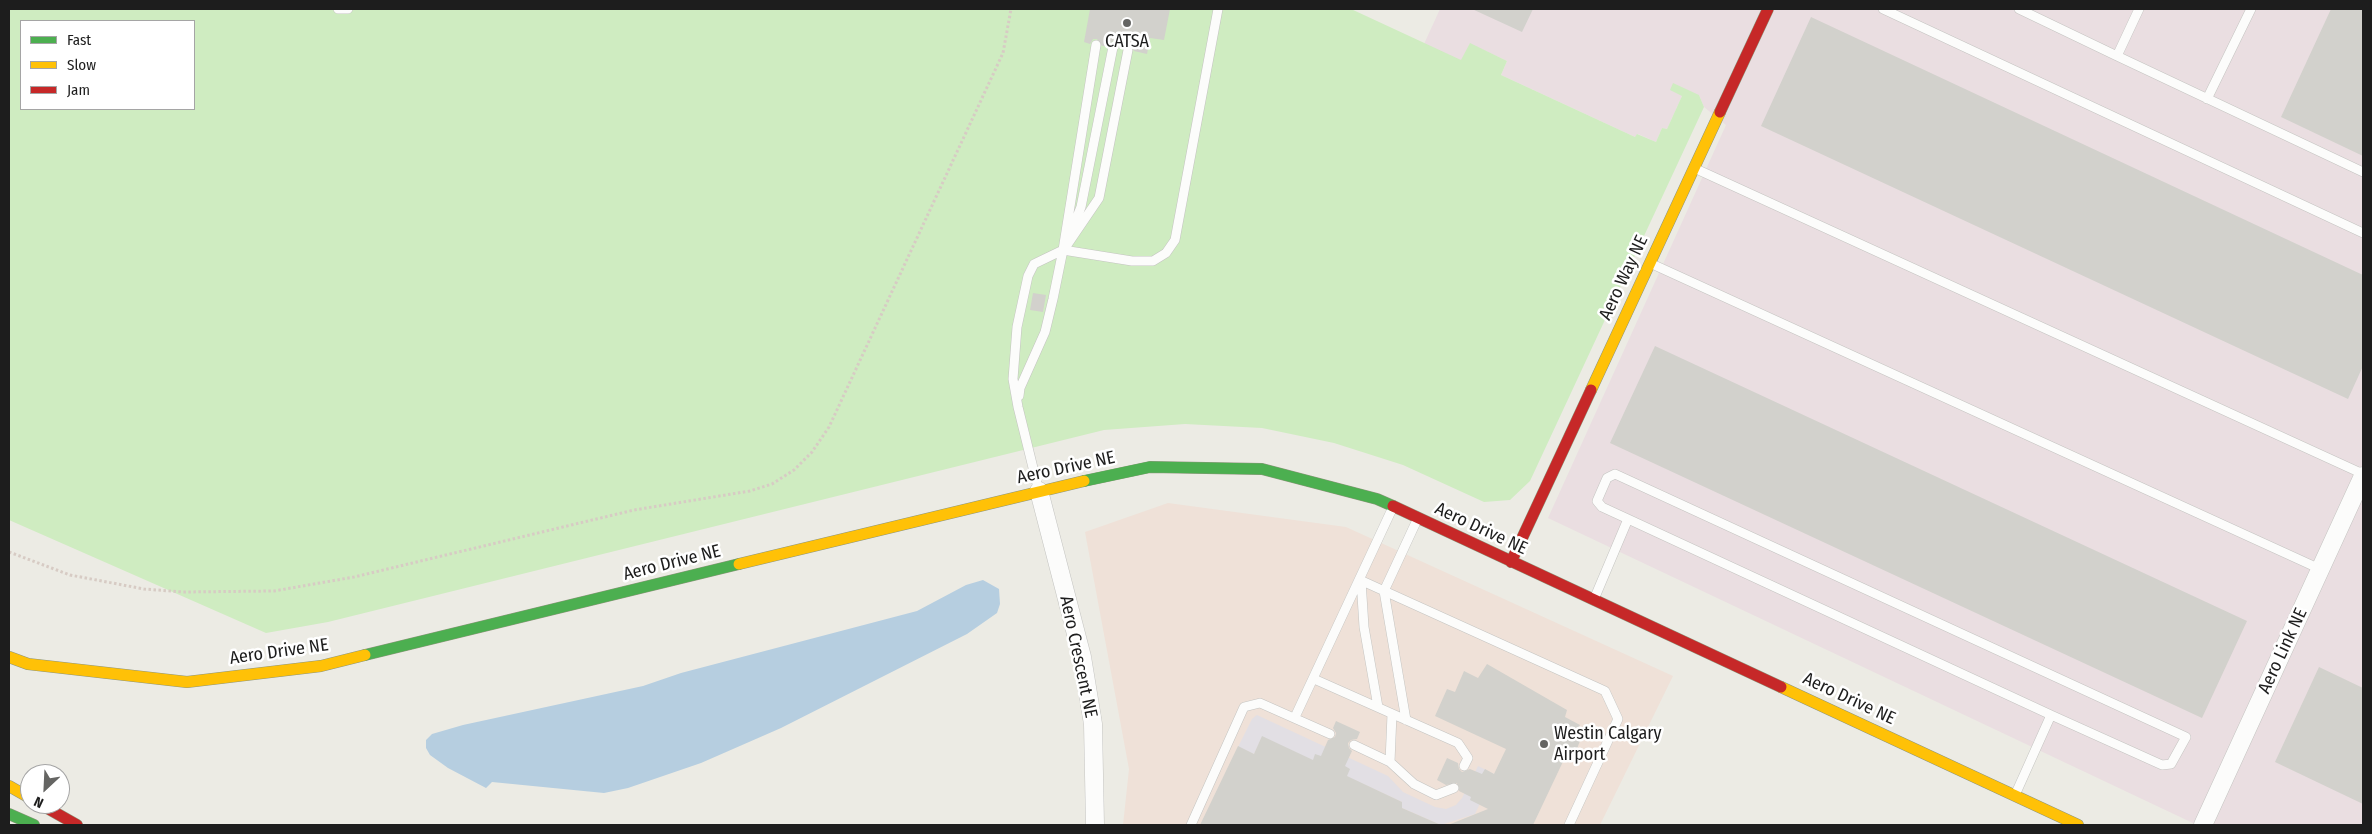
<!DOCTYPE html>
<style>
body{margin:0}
#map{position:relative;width:2372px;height:834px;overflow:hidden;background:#ecebe4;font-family:"Fira Sans Condensed",sans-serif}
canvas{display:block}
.frame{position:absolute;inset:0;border:10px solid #1d1d1d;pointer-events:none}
.legend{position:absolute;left:20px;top:20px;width:175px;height:90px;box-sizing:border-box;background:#fff;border:1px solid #a5a5a5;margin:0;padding:6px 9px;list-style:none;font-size:15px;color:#1d1d1d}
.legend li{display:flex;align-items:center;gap:10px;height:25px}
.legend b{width:25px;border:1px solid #a5a5a5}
.north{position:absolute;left:20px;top:764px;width:50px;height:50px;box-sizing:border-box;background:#fff;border:1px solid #a5a5a5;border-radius:50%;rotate:205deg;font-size:14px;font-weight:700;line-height:20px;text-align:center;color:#1d1d1d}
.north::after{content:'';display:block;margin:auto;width:18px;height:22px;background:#656563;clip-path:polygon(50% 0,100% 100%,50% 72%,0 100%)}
</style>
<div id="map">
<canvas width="2372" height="834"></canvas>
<div class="frame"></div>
<ul class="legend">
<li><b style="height:6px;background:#4caf50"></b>Fast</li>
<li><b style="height:6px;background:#ffc107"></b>Slow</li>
<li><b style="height:6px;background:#c62828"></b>Jam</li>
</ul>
<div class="north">N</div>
</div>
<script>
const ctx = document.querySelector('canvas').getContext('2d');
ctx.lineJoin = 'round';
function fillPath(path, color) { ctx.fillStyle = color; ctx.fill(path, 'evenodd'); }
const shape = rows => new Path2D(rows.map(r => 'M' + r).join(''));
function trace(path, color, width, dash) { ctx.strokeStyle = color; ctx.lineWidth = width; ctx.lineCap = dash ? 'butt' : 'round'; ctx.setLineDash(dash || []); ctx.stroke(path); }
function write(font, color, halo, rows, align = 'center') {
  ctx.font = font + ' "Fira Sans Condensed",sans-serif'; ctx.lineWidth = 5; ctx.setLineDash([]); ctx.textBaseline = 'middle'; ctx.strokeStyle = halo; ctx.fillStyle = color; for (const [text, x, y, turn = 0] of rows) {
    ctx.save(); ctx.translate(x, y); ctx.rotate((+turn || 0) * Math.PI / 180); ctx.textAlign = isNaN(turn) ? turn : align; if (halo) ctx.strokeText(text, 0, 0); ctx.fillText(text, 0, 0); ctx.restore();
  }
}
fillPath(shape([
 [1168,503,1346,527,1673,676,1600,825,1123,825,1129,769,1085,532]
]), '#efe1d8');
fillPath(shape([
 [1440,9,2363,9,2363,825,2197,825,1548,518,1726,125,1704,107,1699,95,1682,96,1667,129,1662,128,1656,142,1638,134,1635,137,1501,75,1507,61,1470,44,1462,61,1424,44]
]), '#eadee1');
fillPath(shape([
 [9,9,1351,9,1461,60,1470,43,1507,61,1501,75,1635,137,1637,134,1656,142,1662,128,1667,129,1682,96,1670,90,1673,83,1699,95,1704,107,1530,481,1510,500,1484,502,1403,465,1334,443,1262,428,1185,424,1104,430,328,622,266,633,9,520],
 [21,21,194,21,194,109,21,109]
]), '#cfecc1');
fillPath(shape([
 [1257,715,1388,776,1403,792,1435,807,1446,809,1456,805,1462,798,1478,766,1494,774,1475,814,1441,825,1402,808,1402,802,1262,737,1254,754,1238,747,1252,719]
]), '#e2dfe4');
fillPath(shape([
 [983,580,999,589,1000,604,997,613,967,634,781,728,701,763,628,788,604,793,492,782,486,788,448,768,430,755,426,748,426,740,432,734,463,725,643,686,681,673,917,611,966,585]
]), '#b6cee0');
fillPath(shape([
 [1090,9,1170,9,1164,40,1150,38,1147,54,1134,51,1132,46,1129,44,1124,46,1122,49,1119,49,1117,43,1114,41,1109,43,1107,46,1102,46,1097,39,1093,39,1090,44,1084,42],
 [1472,9,1533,9,1522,32],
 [2331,9,2363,9,2363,156,2281,117],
 [1811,17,2363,275,2363,366,2348,399,1761,126],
 [1033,293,1046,295,1043,312,1030,310],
 [1655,346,2247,621,2202,718,1610,443],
 [1487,664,1567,710,1565,717,1580,725,1578,729,1583,733,1575,754,1568,751,1533,825,1448,825,1488,809,1470,800,1471,797,1459,791,1457,783,1446,785,1437,780,1447,758,1458,763,1459,769,1462,772,1470,769,1482,774,1485,769,1494,774,1506,749,1435,716,1447,689,1455,692,1464,671,1478,678],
 [2319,667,2363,688,2363,804,2275,762],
 [1336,721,1360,732,1357,739,1351,740,1348,743,1349,748,1352,751,1345,766,1350,769,1347,776,1402,802,1402,808,1441,825,1200,825,1238,746,1254,754,1262,736,1313,760,1315,754,1321,756,1328,740,1335,737,1336,733,1333,728]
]), '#d2d1cc');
const lane = shape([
 [338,9,348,9],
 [1883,9,2363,233],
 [2019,9,2117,56],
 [2139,9,2117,56,2363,172],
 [2207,99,2251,9],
 [1694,168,2363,474],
 [1070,234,1081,207,1113,47],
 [1065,248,1099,198,1128,50],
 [1652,264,2320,569],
 [1019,396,1020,388,1045,332,1053,299,1063,250,1096,45],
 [1038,488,1018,407,1013,379,1017,327,1028,276,1034,264,1063,250,1132,261,1153,261,1166,253,1175,240,1218,9],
 [1628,519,2051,715],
 [1360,580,1605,691,1618,719,1569,825],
 [1361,580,1364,627,1378,707],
 [1595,597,1628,519,1602,507,1597,501,1607,478,1615,474,2186,737,2171,764,2162,765,2051,715,2016,793],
 [1314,679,1458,743,1468,758,1464,766],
 [1295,717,1393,507],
 [1406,720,1384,591,1417,520],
 [1354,745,1390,762,1414,784,1436,795,1454,788],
 [1390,762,1392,714],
 [1191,825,1244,707,1260,703,1330,734]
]);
const street = shape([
 [1039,491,1082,657,1093,724,1095,825],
 [2203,825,2363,476]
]);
const fast = shape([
 [1084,481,1150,467,1262,469,1377,499,1393,506],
 [365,655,739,564],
 [9,814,34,825]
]);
const slow = shape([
 [1591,390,1720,112],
 [739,564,1084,481],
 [9,657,28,664,187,682,321,666,365,655],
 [1781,687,2078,825],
 [9,786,30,798]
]);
const jam = shape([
 [1720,112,1768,9],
 [1393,506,1781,687],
 [1511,562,1591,390],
 [40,804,77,825]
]);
trace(lane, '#c4c4c1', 10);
trace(street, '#c4c4c1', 19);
trace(fast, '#8e967c', 12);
trace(slow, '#8e967c', 12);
trace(jam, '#8e967c', 12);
trace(shape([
 [9,552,70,575,144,589,183,592,274,591,354,577,634,510,750,491,772,484,794,470,812,452,829,427,1003,53,1011,9]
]), '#d7cbc4', 3, [2.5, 2.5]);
trace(lane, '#fcfcfb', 9);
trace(street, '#fcfcfb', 18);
trace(fast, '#4caf50', 11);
trace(slow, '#ffc107', 11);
trace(jam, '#c62828', 11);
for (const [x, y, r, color] of [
 [1127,23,5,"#656563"],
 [1544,744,5,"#656563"]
]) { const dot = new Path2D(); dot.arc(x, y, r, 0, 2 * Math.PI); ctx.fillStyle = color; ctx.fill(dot); trace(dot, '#fff', 2); }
write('18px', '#1d1d1d', '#fff', [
 ["CATSA",1127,42],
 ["Westin Calgary",1554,734,"left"],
 ["Airport",1554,755,"left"]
]);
write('18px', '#1d1d1d', '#fff', [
 ["Aero Way NE",1624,278,-65],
 ["Aero Drive NE",1066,468,-12],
 ["Aero Drive NE",1481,529,25],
 ["Aero Drive NE",672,563,-14],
 ["Aero Link NE",2283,651,-65],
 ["Aero Drive NE",279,652,-8],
 ["Aero Crescent NE",1078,657,78],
 ["Aero Drive NE",1849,699,25]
]);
</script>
